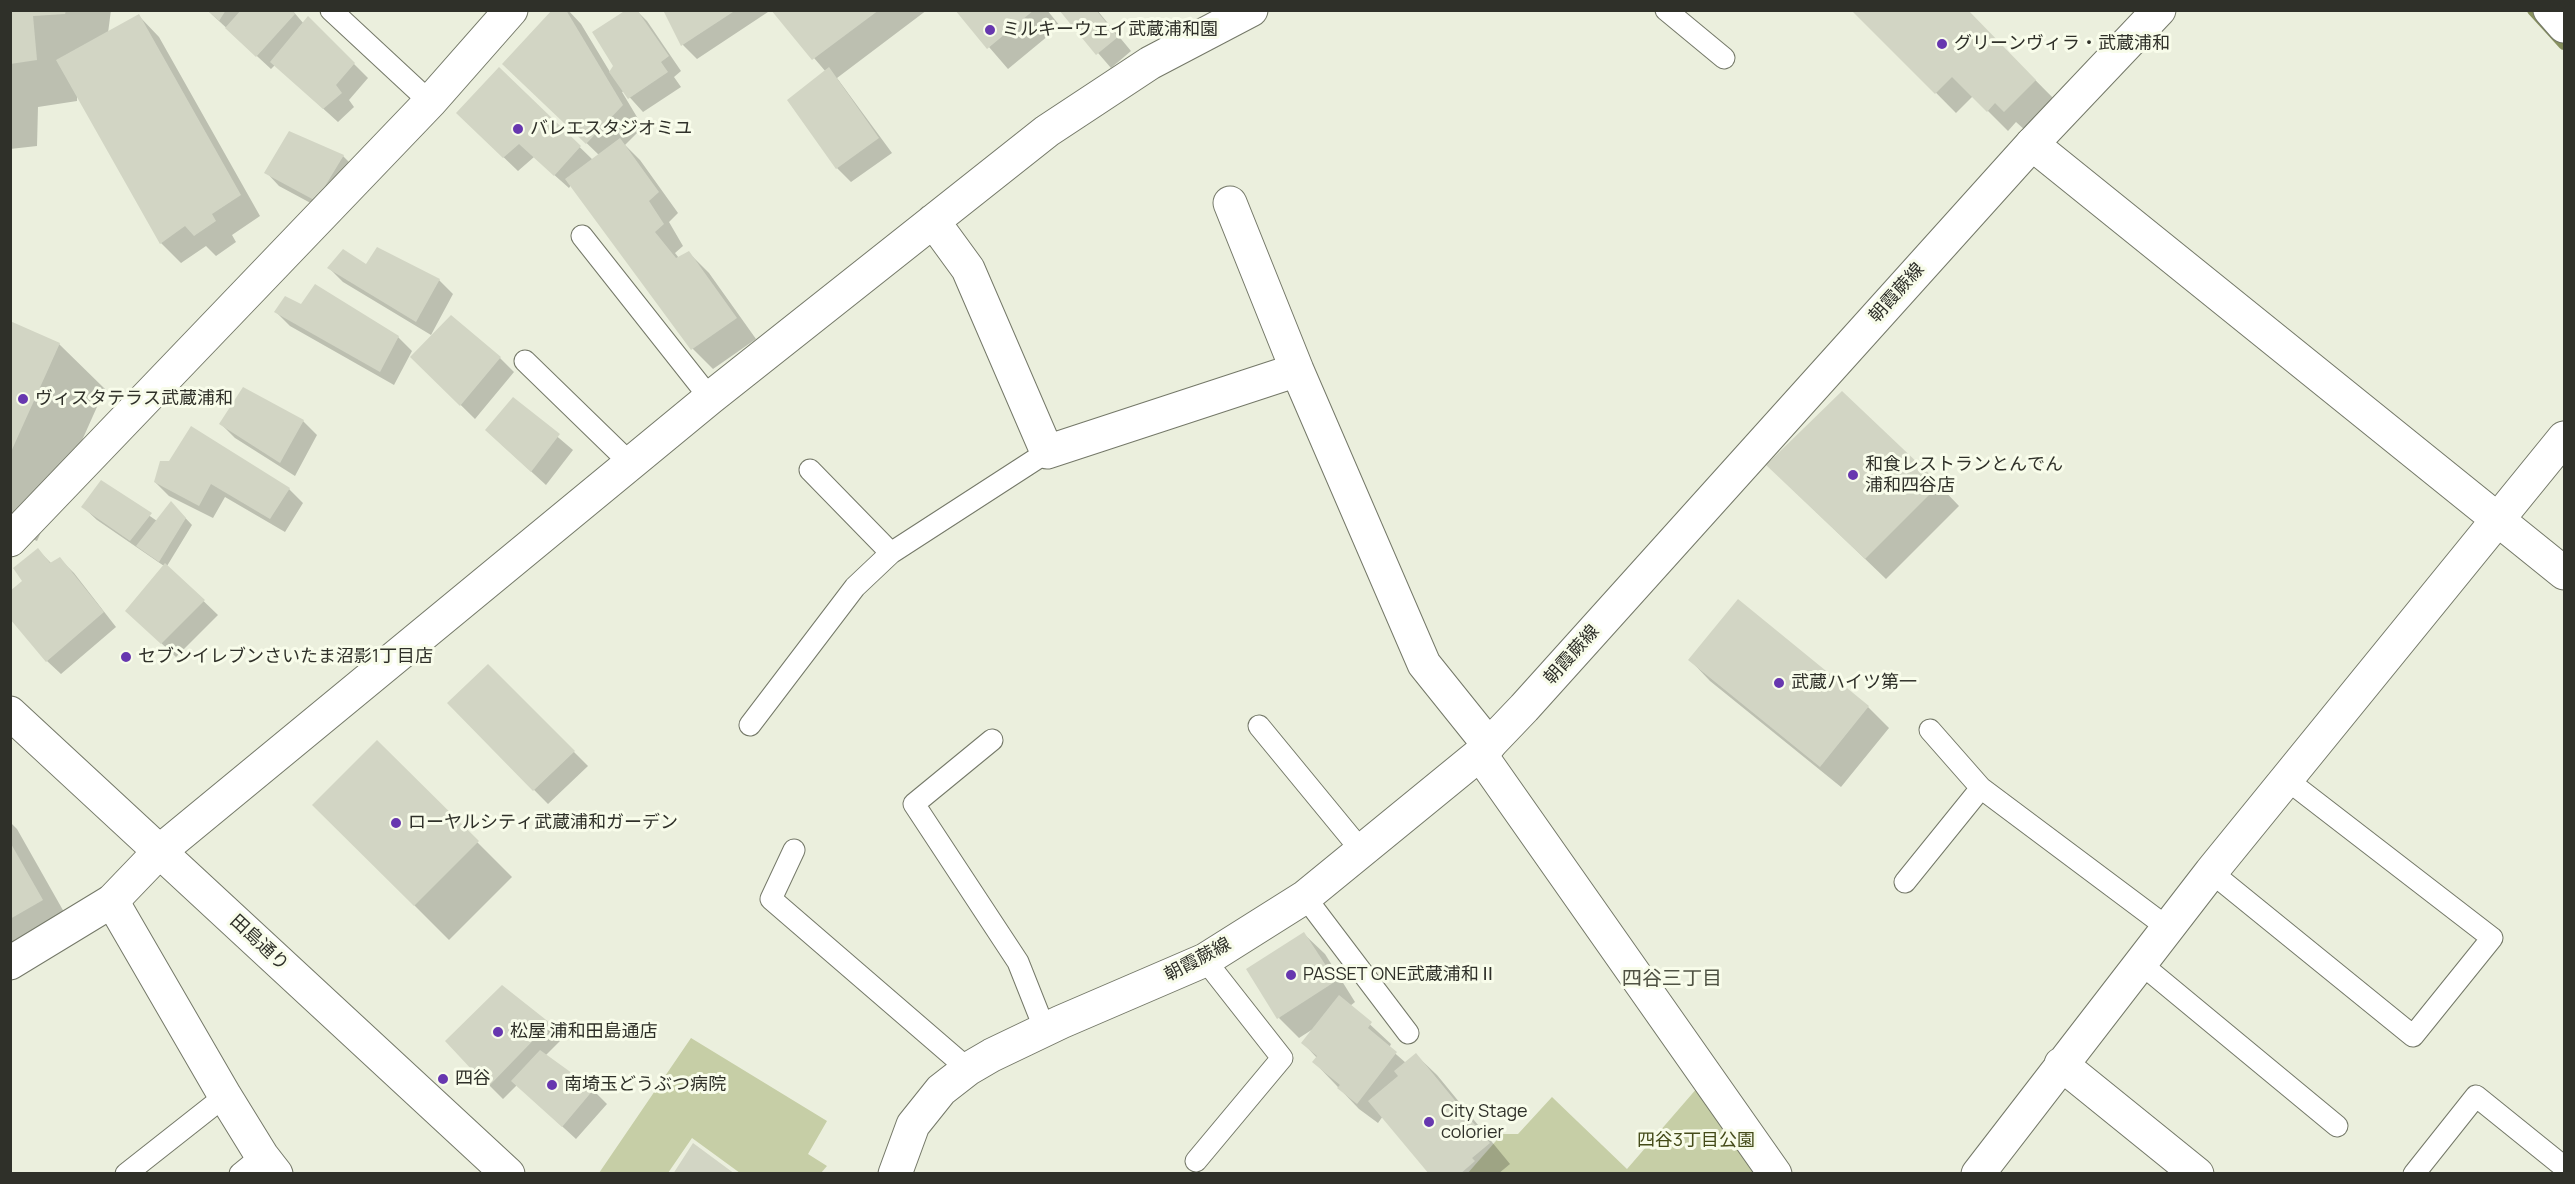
<!DOCTYPE html>
<meta charset="utf-8">
<style>
body{margin:0}
#map{position:relative;width:2575px;height:1184px;overflow:hidden;background:#ebefdd;font-family:Manrope,sans-serif}
canvas{display:block}
.frame{position:absolute;inset:0;border:12px solid #2f3029;pointer-events:none}
</style>
<div id="map">
<canvas width="2575" height="1184"></canvas>
<div class="frame"></div>
</div>
<script>
const ctx = document.querySelector('canvas').getContext('2d');
ctx.lineJoin = 'round';
function fillPath(path, color) { ctx.fillStyle = color; ctx.fill(path, 'evenodd'); }
const shape = rows => new Path2D(rows.map(r => 'M' + r).join(''));
function trace(path, color, width, dash) { ctx.strokeStyle = color; ctx.lineWidth = width; ctx.lineCap = dash ? 'butt' : 'round'; ctx.setLineDash(dash || []); ctx.stroke(path); }
function write(font, color, halo, rows, align = 'center') {
  ctx.font = font + ' Manrope,"Noto Sans JP",sans-serif'; ctx.lineWidth = 6; ctx.setLineDash([]); ctx.textBaseline = 'middle'; ctx.strokeStyle = halo; ctx.fillStyle = color; for (const [text, x, y, turn = 0] of rows) {
    ctx.save(); ctx.translate(x, y); ctx.rotate((+turn || 0) * Math.PI / 180); ctx.textAlign = isNaN(turn) ? turn : align; if (halo) ctx.strokeText(text, 0, 0); ctx.fillText(text, 0, 0); ctx.restore();
  }
}
fillPath(shape([
 [691,1038,827,1121,808,1154,827,1166,821,1173,740,1173,692,1138,668,1173,599,1173],
 [1698,1087,1758,1174,1467,1174,1502,1134,1518,1134,1552,1097,1627,1169]
]), '#c6cea6');
fillPath(shape([
 [10,10,111,10,108,33,139,16,159,37,260,216,232,235,236,242,216,256,206,246,181,263,161,243,77,94,77,101,38,107,37,146,10,149],
 [207,10,292,10,304,24,308,18,368,78,349,100,354,107,338,122,275,65,271,69],
 [554,10,568,10,581,24,610,72,615,67,636,10,647,21,681,71,674,77,681,87,643,112,624,91,622,92,643,127,625,145,640,160,678,213,669,222,683,246,675,253,679,258,689,253,709,273,756,339,713,369,693,349,571,185,569,188,534,157,518,171,472,127,499,69,593,160,599,155,525,84],
 [669,10,771,10,697,59,683,45],
 [773,10,927,10,837,78,892,153,851,182,837,168,826,72],
 [957,10,1047,10,1060,26,1008,69],
 [1061,10,1097,10,1131,51,1111,68],
 [1854,10,1966,10,2056,101,2026,131,2016,122,2008,131,1973,96,1956,113],
 [343,156,357,170,331,214,279,186,266,172],
 [367,266,439,280,453,294,431,335,343,282,329,268],
 [301,306,398,337,412,351,394,385,290,326,276,312],
 [10,322,59,344,105,389,37,541,10,529],
 [412,357,500,358,514,372,475,419],
 [243,389,303,421,317,435,295,476,235,438,221,424],
 [513,399,573,450,546,485,501,444],
 [161,462,289,489,303,503,285,532,225,497,213,518,169,496,155,482],
 [101,482,157,521,178,510,192,525,167,566,218,615,176,657,141,624,164,566,97,520,83,507],
 [1788,485,1939,485,1959,506,1886,579],
 [38,550,52,564,60,559,74,573,116,627,61,674,47,661,24,581],
 [1738,601,1868,707,1889,728,1841,787,1710,681,1690,660],
 [488,666,588,766,548,804,449,704],
 [377,742,512,877,449,940,314,805],
 [10,822,17,829,77,935,10,972],
 [1304,934,1325,954,1355,1002,1350,1006,1391,1044,1389,1048,1406,1063,1416,1055,1437,1075,1510,1164,1498,1174,1431,1174,1383,1116,1378,1123,1359,1109,1314,1062,1317,1058,1303,1043,1313,1029,1299,1038,1279,1018],
 [502,987,563,1038,545,1056,593,1090,607,1104,576,1139,517,1085,503,1099,489,1085]
]), '#0003');
trace(shape([
 [2533,10,2564,44]
]), '#899260', 12);
fillPath(shape([
 [10,10,66,10,65,14,33,16,37,60,10,64],
 [207,10,226,10,219,21],
 [241,10,292,10,295,14,256,57,225,28],
 [552,10,566,10,623,105,586,144,502,64],
 [626,10,637,10,669,56,661,62,668,72,628,99,609,72,613,66,592,32],
 [666,10,736,10,681,46,664,12],
 [771,10,879,10,812,60],
 [955,10,1034,10,987,49],
 [1059,10,1096,10,1118,37,1096,55],
 [1851,10,1968,10,2036,80,2004,112,1995,103,1987,112,1952,77,1935,94],
 [139,14,241,195,212,214,216,221,194,236,185,226,160,244,56,60],
 [308,16,355,63,336,85,342,93,323,109,270,62],
 [499,67,581,146,554,176,519,144,503,158,456,113],
 [829,67,879,138,836,169,787,100],
 [289,131,344,155,316,201,264,173],
 [620,138,659,192,649,201,664,224,655,232,676,258,689,251,737,318,691,350,565,179],
 [377,247,440,279,416,322,327,268,343,249,366,264],
 [315,284,399,336,380,372,274,312,285,296,301,304],
 [451,315,501,357,460,406,410,357],
 [10,321,60,343,10,454],
 [243,387,304,420,280,463,219,424],
 [1842,391,1940,484,1865,559,1766,465],
 [513,397,560,434,531,472,485,430],
 [191,426,290,488,270,519,211,484,199,506,154,482,160,461,169,461],
 [101,480,152,513,130,541,81,507],
 [171,501,186,518,159,562,136,546],
 [38,548,50,563,60,557,104,612,46,662,10,619,10,591,22,581,13,568],
 [165,563,205,600,161,644,125,611],
 [1738,599,1869,706,1820,767,1688,660],
 [488,664,575,751,533,791,447,703],
 [377,740,479,841,414,906,312,805],
 [10,842,43,900,10,919],
 [1304,932,1336,981,1277,1019,1246,969],
 [502,985,550,1023,488,1087,445,1041],
 [1339,995,1372,1022,1368,1028,1397,1052,1357,1104,1337,1088,1340,1085,1312,1062,1317,1056,1301,1043],
 [540,1050,594,1089,562,1127,511,1081],
 [1416,1053,1490,1143,1472,1158,1475,1161,1460,1174,1429,1174,1368,1101,1398,1076,1394,1071],
 [693,1143,735,1174,673,1174]
]), '#d2d5c4');
const lane = shape([
 [331,10,430,102],
 [1666,10,1724,58],
 [582,236,710,398],
 [525,361,631,464],
 [810,470,891,553],
 [750,725,855,587,891,553,1047,452],
 [1259,726,1361,850],
 [1930,730,1981,788,2168,928],
 [992,740,914,804,1018,962,1045,1030],
 [794,850,771,899,968,1069],
 [2211,872,2413,1036,2492,938,2286,779],
 [1905,882,1981,788],
 [1305,897,1408,1033],
 [2140,963,2337,1126],
 [1196,1161,1282,1058,1205,960],
 [126,1174,225,1096],
 [240,1174,262,1156],
 [2414,1174,2476,1096,2564,1167]
]);
const street = shape([
 [2550,10,2564,26],
 [2032,144,2564,573],
 [1230,203,1297,370,1424,664,1489,745],
 [933,221,968,269,1047,452,1297,370],
 [10,540,430,102,511,10],
 [1480,754,1775,1174],
 [160,851,710,398,1047,131,1150,63,1251,10],
 [112,901,225,1096,262,1156,276,1174],
 [2061,1064,2197,1174],
 [1978,1174,2211,872,2564,438]
]);
const secondary = shape([
 [10,713,508,1174],
 [10,963,112,901,160,851]
]);
const primary = shape([
 [895,1174,913,1125,941,1090,968,1069,992,1055,1061,1022,1205,960,1305,897,1480,754,1524,708,2032,144,2159,10]
]);
trace(lane, '#747868', 23);
trace(street, '#747868', 35);
trace(secondary, '#747868', 35);
trace(primary, '#747868', 35);
trace(lane, '#fff', 21);
trace(street, '#fff', 33);
trace(secondary, '#fff', 33);
trace(primary, '#fff', 33);
for (const [x, y, r, color] of [
 [990,30,6,"#6737af"],
 [1942,44,6,"#6737af"],
 [518,129,6,"#6737af"],
 [23,399,6,"#6737af"],
 [1853,475,6,"#6737af"],
 [126,657,6,"#6737af"],
 [1779,683,6,"#6737af"],
 [396,823,6,"#6737af"],
 [1291,975,6,"#6737af"],
 [498,1032,6,"#6737af"],
 [443,1079,6,"#6737af"],
 [552,1085,6,"#6737af"],
 [1429,1122,6,"#6737af"]
]) { const dot = new Path2D(); dot.arc(x, y, r, 0, 2 * Math.PI); ctx.fillStyle = color; ctx.fill(dot); trace(dot, '#f8fcea', 2); }
write('18px', '#2f3029', '#f8fcea', [
 ["ミルキーウェイ武蔵浦和園",1002,30],
 ["グリーンヴィラ・武蔵浦和",1954,44],
 ["バレエスタジオミユ",530,129],
 ["ヴィスタテラス武蔵浦和",35,399],
 ["和食レストランとんでん",1865,465],
 ["浦和四谷店",1865,486],
 ["セブンイレブンさいたま沼影1丁目店",138,657],
 ["武蔵ハイツ第一",1791,683],
 ["ローヤルシティ武蔵浦和ガーデン",408,823],
 ["PASSET ONE武蔵浦和Ⅱ",1303,975],
 ["松屋 浦和田島通店",510,1032],
 ["四谷",455,1079],
 ["南埼玉どうぶつ病院",564,1085],
 ["City Stage",1441,1112],
 ["colorier",1441,1133]
], 'left');
write('18px', '#2f3029', '#f8fcea', [
 ["朝霞蕨線",1897,293,-48],
 ["朝霞蕨線",1572,655,-48],
 ["田島通り",259,943,43],
 ["朝霞蕨線",1198,960,-28]
]);
write('18px', '#444b19', '#f8fcea', [
 ["四谷3丁目公園",1696,1141]
]);
write('20px', '#4f5243', '#f8fcea', [
 ["四谷三丁目",1672,979]
]);
</script>
